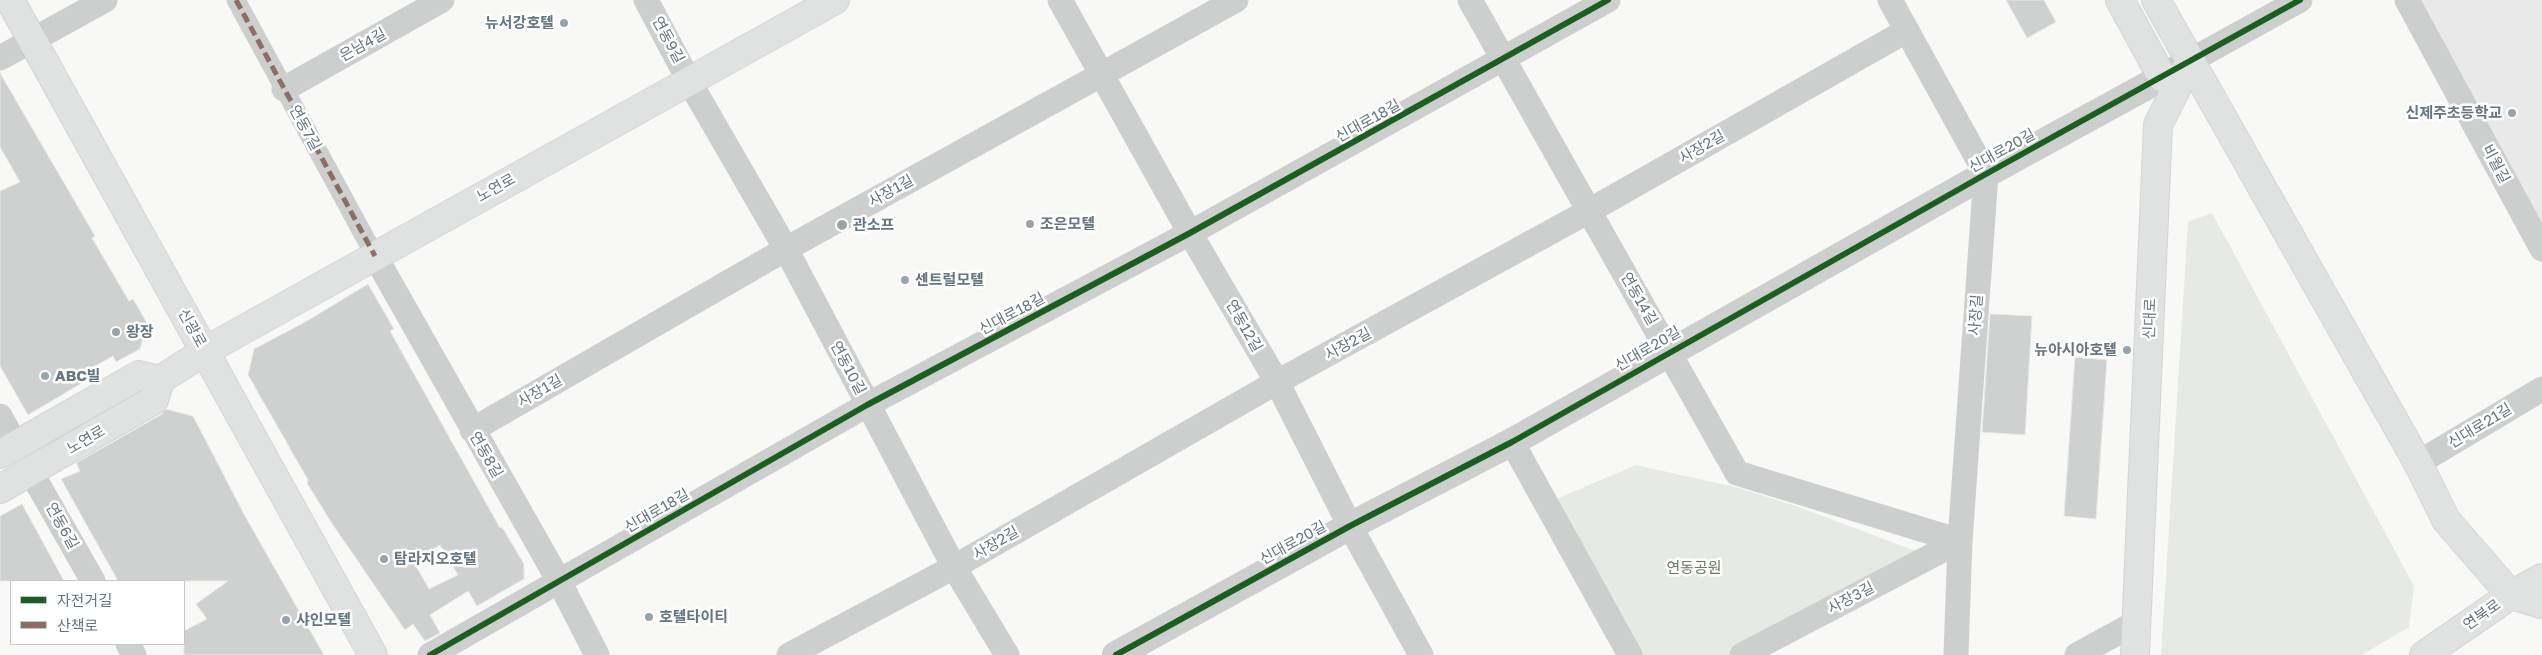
<!DOCTYPE html>
<meta charset="utf-8">
<style>
body{margin:0}
#map{position:relative;width:2542px;height:655px;overflow:hidden;background:#f8f8f7;font-family:"Golos Text","Noto Sans KR",sans-serif}
canvas{display:block}
.legend{position:absolute;left:10px;top:580px;width:175px;height:65px;box-sizing:border-box;background:#fff;border:1px solid #c1c8cd;margin:0;padding:6px 9px;list-style:none;font-size:15px;color:#647681}
.legend li{display:flex;align-items:center;gap:10px;height:25px}
.legend b{width:25px;border:1px solid #c1c8cd}
</style>
<div id="map">
<canvas width="2542" height="655"></canvas>
<ul class="legend">
<li><b style="height:6px;background:#1b5e20"></b>자전거길</li>
<li><b style="height:6px;background:#8d6e63"></b>산책로</li>
</ul>
</div>
<script>
const ctx = document.querySelector('canvas').getContext('2d');
ctx.lineJoin = 'round';
function fillPath(path, color) { ctx.fillStyle = color; ctx.fill(path, 'evenodd'); }
const shape = rows => new Path2D(rows.map(r => 'M' + r).join(''));
function trace(path, color, width, dash) { ctx.strokeStyle = color; ctx.lineWidth = width; ctx.lineCap = dash ? 'butt' : 'round'; ctx.setLineDash(dash || []); ctx.stroke(path); }
function write(font, color, halo, rows, align = 'center') {
  ctx.font = font + ' "Golos Text","Noto Sans KR",sans-serif'; ctx.lineWidth = 5; ctx.setLineDash([]); ctx.textBaseline = 'middle'; ctx.strokeStyle = halo; ctx.fillStyle = color; for (const [text, x, y, turn = 0] of rows) {
    ctx.save(); ctx.translate(x, y); ctx.rotate((+turn || 0) * Math.PI / 180); ctx.textAlign = isNaN(turn) ? turn : align; if (halo) ctx.strokeText(text, 0, 0); ctx.fillText(text, 0, 0); ctx.restore();
  }
}
fillPath(shape([
 [2421,0,2542,0,2542,226]
]), '#e8e9e8');
fillPath(shape([
 [2212,213,2414,586,2409,627,2362,655,2161,655,2188,222],
 [1636,465,1739,488,1796,506,1929,556,1742,655,1642,655,1554,500]
]), '#e7eae4');
const building = shape([
 [2006,0,2044,0,2056,22,2027,38,2006,0],
 [0,73,95,236,92,238,129,301,133,299,147,323,140,349,116,362,113,356,83,373,87,380,28,415,0,366,0,191,20,182,0,147,0,73],
 [368,284,394,329,390,331,500,528,502,527,524,564,524,579,477,606,468,591,430,615,440,633,425,641,413,624,405,630,331,522,307,483,308,480,248,375,254,349,307,321,368,284],
 [440,545,458,575,429,589,413,561,440,545],
 [1990,314,2032,316,2025,435,1982,432,1990,314],
 [2075,357,2107,360,2096,519,2064,516,2075,357],
 [165,409,193,416,245,516,324,655,184,655,184,631,207,619,196,604,228,581,118,581,61,479,80,471,76,463,162,414,165,409],
 [22,504,64,581,0,581,0,516,22,504]
]);
fillPath(building, '#cfd1d1');
trace(building, '#e8e8e6', 1);
const secondary = shape([
 [10,0,373,655],
 [2120,0,2162,77],
 [2156,0,2418,463,2446,520,2511,595],
 [0,454,139,375,160,380],
 [0,489,154,400,160,380,205,351,835,0],
 [2511,595,2542,604],
 [2135,655,2158,125,2190,61],
 [2424,655,2511,595,2542,578]
]);
trace(secondary, '#d4d5d6', 30);
trace(shape([
 [236,0,375,256]
]), '#cdcece', 19);
trace(shape([
 [646,0,689,81,786,249,954,567,1007,655],
 [1060,0,1190,233,1277,382,1350,526,1421,655],
 [1470,0,1737,473,1960,541],
 [1890,0,1986,174,1960,541,1956,655],
 [2407,0,2542,249],
 [0,58,105,0],
 [2190,61,2300,0],
 [284,89,442,0],
 [375,256,559,581,597,655],
 [0,416,16,445],
 [472,430,786,249,1236,0],
 [1512,442,1630,655],
 [2418,463,2542,389],
 [31,472,93,581],
 [128,644,134,655],
 [430,655,867,405,1190,233,1608,0],
 [789,655,954,567,1277,382,1589,211,1906,31],
 [1742,655,1960,541],
 [2077,655,2137,622]
]), '#cdcece', 25);
trace(shape([
 [1116,655,1350,526,1512,442,1986,174,2183,66]
]), '#cdcece', 28);
trace(secondary, '#e0e1e1', 28);
trace(shape([
 [236,0,375,256]
]), '#8d6e63', 5, [10, 5]);
trace(shape([
 [430,655,867,405,1190,233,1608,0],
 [1116,655,1350,526,1512,442,1986,174,2300,0]
]), '#1b5e20', 6);
for (const [x, y, r, color] of [
 [564,23,5,"#98a4aa"],
 [2512,113,5,"#98a4aa"],
 [1030,224,5,"#98a4aa"],
 [842,225,6,"#98a4aa"],
 [905,280,5,"#98a4aa"],
 [116,332,5,"#98a4aa"],
 [2127,350,5,"#98a4aa"],
 [45,376,5,"#98a4aa"],
 [384,559,5,"#98a4aa"],
 [649,617,5,"#98a4aa"],
 [286,620,5,"#98a4aa"]
]) { const dot = new Path2D(); dot.arc(x, y, r, 0, 2 * Math.PI); ctx.fillStyle = color; ctx.fill(dot); trace(dot, '#fff', 2); }
write('bold 15px', '#647681', '#fff', [
 ["뉴서강호텔",554,23,"right"],
 ["신제주초등학교",2502,113,"right"],
 ["조은모텔",1040,224],
 ["관소프",853,225],
 ["센트럴모텔",915,280],
 ["왕장",126,332],
 ["뉴아시아호텔",2117,350,"right"],
 ["ABC빌",55,376],
 ["탐라지오호텔",394,559],
 ["호텔타이티",659,617],
 ["샤인모텔",296,620]
], 'left');
write('15px', '#647681', '#fff', [
 ["연동9길",668,40,62],
 ["은남4길",363,45,-29],
 ["신대로18길",1368,121,-29],
 ["연동7길",305,128,61],
 ["사장2길",1702,147,-30],
 ["신대로20길",2002,151,-29],
 ["비월길",2496,164,62],
 ["노연로",496,188,-29],
 ["사장1길",891,191,-29],
 ["연동14길",1639,299,60],
 ["신대로18길",1012,314,-28],
 ["사장길",1976,315,-86],
 ["신대로",2150,319,-88],
 ["연동12길",1244,326,60],
 ["신광로",192,328,61],
 ["사장2길",1348,344,-29],
 ["신대로20길",1648,349,-30],
 ["연동10길",848,368,62],
 ["사장1길",540,391,-30],
 ["신대로21길",2480,426,-31],
 ["노연로",86,440,-30],
 ["연동8길",486,455,60],
 ["신대로18길",657,511,-30],
 ["연동6길",62,526,61],
 ["사장2길",996,543,-30],
 ["신대로20길",1293,543,-29],
 ["사장3길",1851,598,-28],
 ["연북로",2482,615,-35]
]);
write('15px', '#687963', '#fff', [
 ["연동공원",1694,568]
]);
</script>
